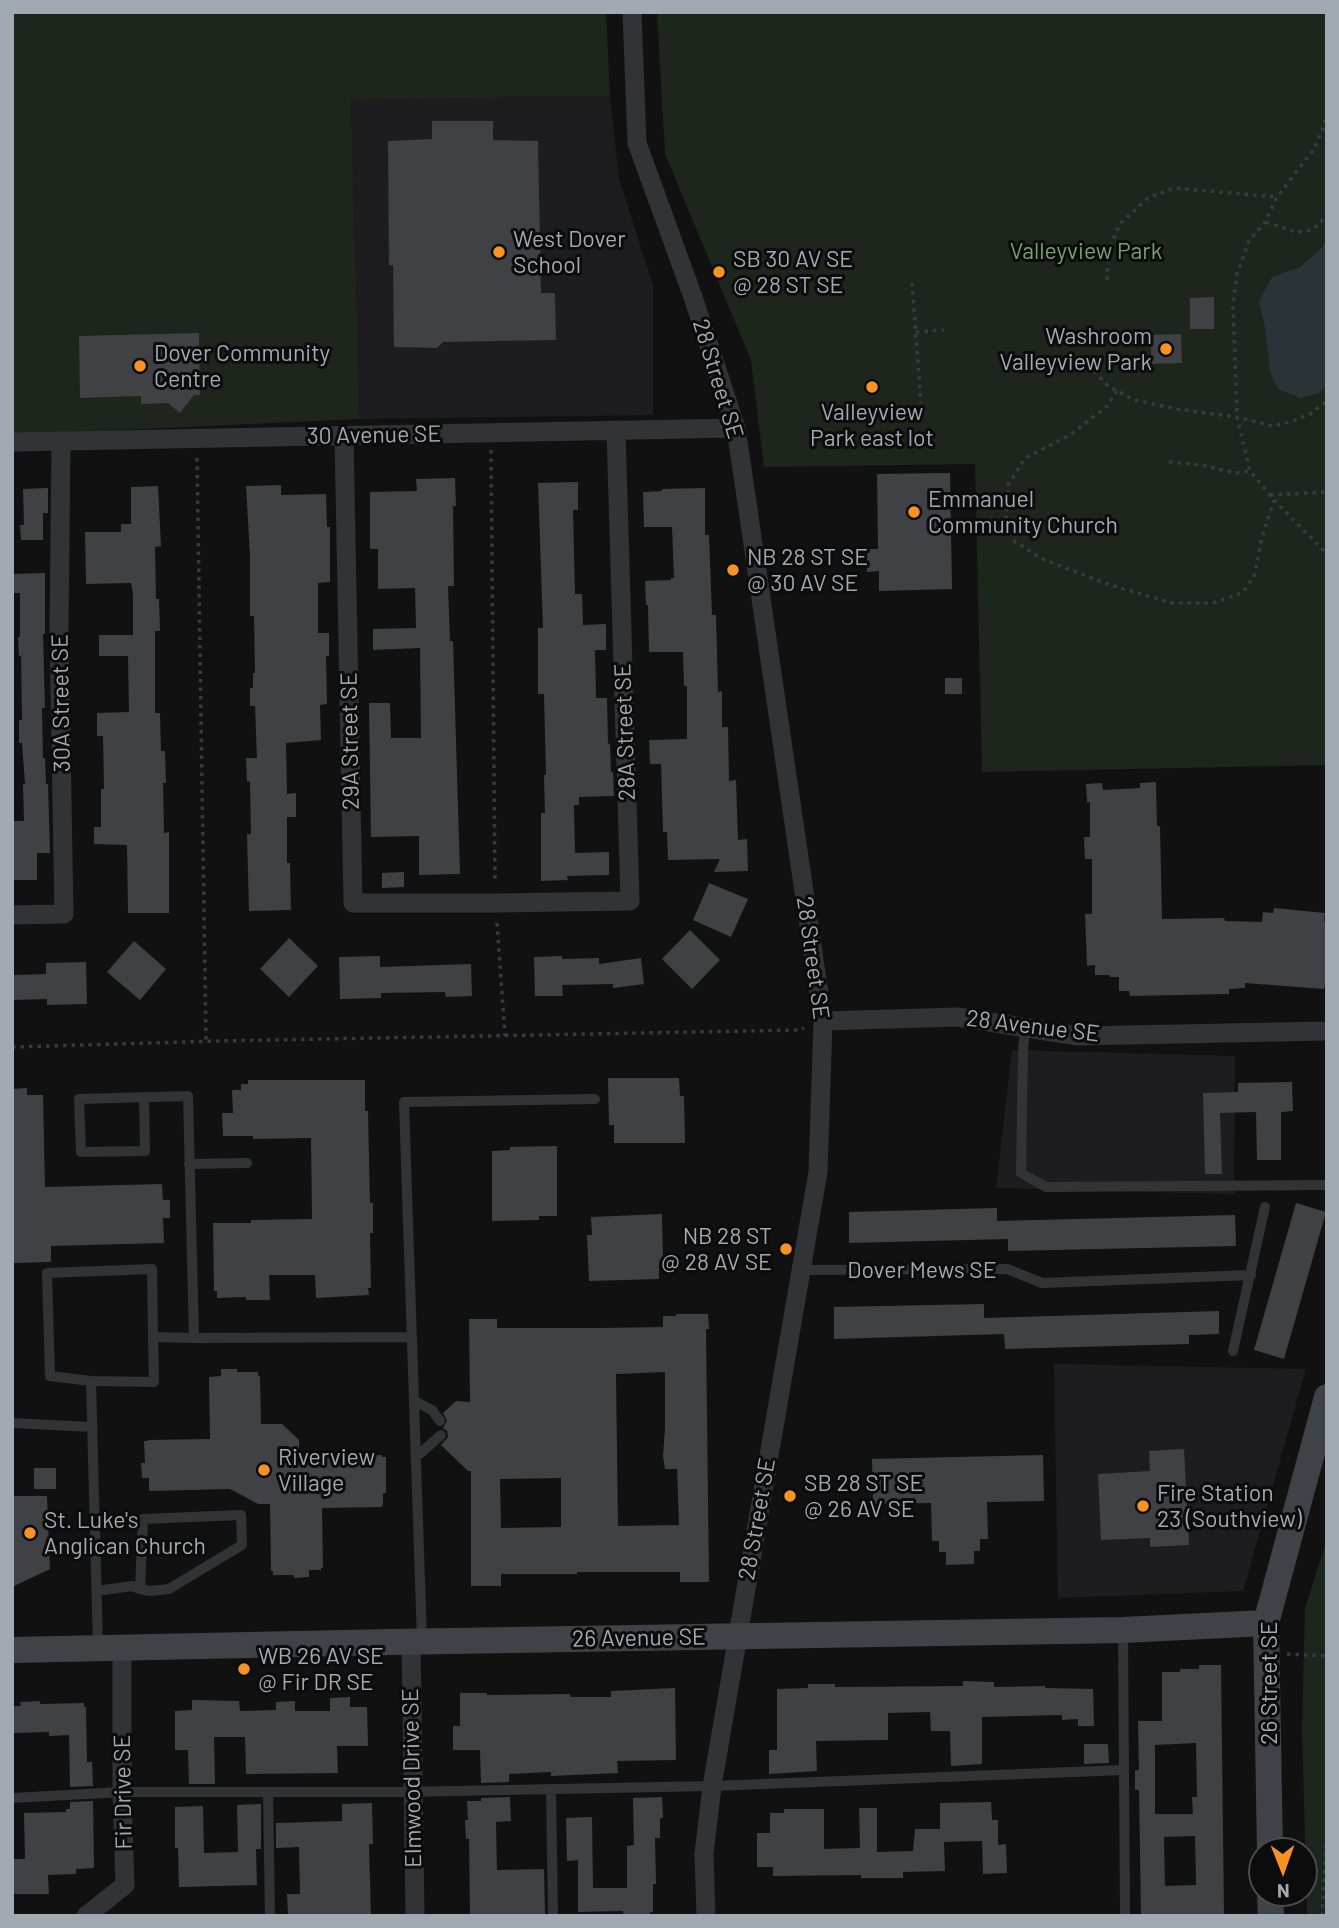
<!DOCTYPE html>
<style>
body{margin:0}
#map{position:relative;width:1339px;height:1928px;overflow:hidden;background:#111112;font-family:Barlow,sans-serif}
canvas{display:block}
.frame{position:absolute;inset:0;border:14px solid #a1a9b3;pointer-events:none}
.north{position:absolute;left:1248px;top:1837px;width:70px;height:70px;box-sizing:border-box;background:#0c0c0d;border:2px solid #484b4f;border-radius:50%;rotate:179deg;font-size:19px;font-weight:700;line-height:28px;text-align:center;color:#a1a9b3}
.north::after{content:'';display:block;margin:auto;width:24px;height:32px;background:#f69324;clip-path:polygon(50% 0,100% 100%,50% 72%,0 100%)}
</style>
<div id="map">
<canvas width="1339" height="1928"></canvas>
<div class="frame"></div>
<div class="north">N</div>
</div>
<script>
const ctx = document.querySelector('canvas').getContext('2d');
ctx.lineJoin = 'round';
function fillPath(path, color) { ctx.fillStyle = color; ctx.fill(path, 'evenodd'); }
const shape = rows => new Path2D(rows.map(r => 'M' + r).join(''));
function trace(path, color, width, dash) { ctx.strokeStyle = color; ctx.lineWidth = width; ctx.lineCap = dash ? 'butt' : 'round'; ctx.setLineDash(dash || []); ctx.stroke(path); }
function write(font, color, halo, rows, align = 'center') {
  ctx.font = font + ' Barlow,sans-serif'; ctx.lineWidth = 6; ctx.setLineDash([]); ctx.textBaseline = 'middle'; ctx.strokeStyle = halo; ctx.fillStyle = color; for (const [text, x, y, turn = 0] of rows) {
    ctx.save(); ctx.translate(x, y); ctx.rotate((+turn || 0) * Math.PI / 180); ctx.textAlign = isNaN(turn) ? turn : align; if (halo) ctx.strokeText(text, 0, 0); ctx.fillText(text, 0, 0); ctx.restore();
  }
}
fillPath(shape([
 [610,96,619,179,653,285,653,415,360,419,351,100],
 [1012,1050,1235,1056,1234,1194,996,1188],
 [1054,1364,1306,1369,1243,1591,1058,1598]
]), '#1d1d1f');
fillPath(shape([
 [12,12,606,12,610,96,351,100,360,419,12,435],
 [657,12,1327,12,1327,765,982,772,975,464,764,467,751,360,665,154],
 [1327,1540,1327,1916,1307,1916,1302,1726,1305,1608]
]), '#1d251d');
fillPath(shape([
 [1327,239,1327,385,1319,393,1301,398,1278,389,1270,372,1265,328,1259,302,1272,277,1300,267,1320,250]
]), '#293338');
fillPath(shape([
 [432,121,493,121,493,140,538,141,541,293,555,293,556,340,443,342,437,348,394,347,393,265,389,265,388,141,432,139],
 [1214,297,1214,329,1190,329,1190,298],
 [199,333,200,395,194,395,180,413,168,403,141,404,141,396,80,398,79,336],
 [1181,334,1182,363,1152,364,1150,335],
 [950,473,952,589,879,591,879,571,867,572,867,549,878,549,877,474],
 [455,478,456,506,453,506,454,586,448,586,450,641,453,641,460,874,419,875,419,836,371,837,369,703,390,703,391,738,421,738,420,648,373,650,373,629,416,628,415,588,378,589,378,549,370,549,370,492,417,491,416,479],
 [578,482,578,510,573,510,575,594,582,594,583,625,606,624,606,650,595,650,596,698,607,698,608,744,610,744,611,772,613,772,614,796,579,797,579,805,574,805,575,853,609,852,609,875,567,876,568,880,541,881,541,813,545,813,544,775,546,775,544,694,538,694,538,628,543,628,538,483],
 [281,485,281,495,326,494,327,527,330,527,330,582,318,583,318,633,329,633,329,656,326,656,327,704,320,705,321,740,286,743,287,794,296,793,296,817,287,817,287,863,290,863,291,910,249,911,247,834,251,834,250,781,247,782,246,758,257,758,255,706,250,706,250,688,253,688,253,673,255,673,254,616,250,616,250,555,246,486],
 [158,486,161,546,155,547,156,599,159,599,160,631,155,631,155,713,160,713,161,751,165,751,166,783,163,783,164,833,169,832,169,913,128,913,127,845,94,844,94,827,101,827,101,789,104,789,103,736,97,736,97,713,129,712,128,656,99,656,99,635,133,635,133,594,131,583,86,584,85,532,121,532,121,524,131,524,131,487],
 [48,488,48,513,43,513,43,540,21,540,20,525,24,525,23,489],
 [705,488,705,535,709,535,712,615,716,615,718,692,722,691,722,727,728,727,729,781,736,780,738,840,747,839,748,871,714,872,720,859,668,860,667,832,663,832,661,764,650,764,649,740,687,739,687,686,684,686,683,652,649,652,648,605,646,605,645,581,671,580,671,578,674,578,672,527,644,527,643,492,662,491,662,489],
 [45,573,45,634,43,634,45,708,42,708,43,758,45,758,46,784,48,784,50,853,37,853,37,880,13,880,12,821,24,821,23,784,25,784,22,743,19,743,19,720,22,720,21,656,19,656,18,637,20,637,20,593,12,593,12,574],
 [945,678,962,678,962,694,945,694],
 [1156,782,1157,826,1160,826,1162,919,1224,918,1225,921,1262,922,1263,912,1273,913,1274,908,1325,913,1324,921,1327,921,1327,984,1325,984,1324,989,1245,983,1245,988,1229,989,1229,994,1130,996,1129,991,1119,991,1119,977,1110,977,1110,975,1095,975,1095,965,1087,966,1085,914,1092,914,1092,859,1085,859,1084,837,1090,837,1090,802,1087,802,1086,784,1102,783,1103,790,1140,788,1140,783],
 [404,872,404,887,382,888,382,873],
 [709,883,748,899,731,937,693,920],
 [690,930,720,960,692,989,662,959],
 [289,938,318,966,289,997,260,969],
 [134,941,166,969,140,1000,107,972],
 [380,956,380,967,471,964,472,996,446,997,445,992,381,993,381,998,340,999,339,957],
 [562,956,562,959,599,958,599,964,641,958,644,984,613,988,613,984,562,985,563,996,535,996,534,957],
 [86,962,87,1004,47,1005,47,999,12,1000,12,975,46,974,46,963],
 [608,1078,679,1078,680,1096,684,1096,685,1143,614,1143,614,1125,609,1125],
 [248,1080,365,1080,365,1111,368,1111,370,1203,373,1203,373,1233,370,1233,371,1288,368,1288,369,1295,316,1298,315,1275,269,1275,270,1300,246,1300,246,1297,217,1298,217,1291,214,1291,213,1223,251,1223,251,1220,312,1219,311,1138,253,1139,253,1136,223,1136,222,1113,233,1113,232,1090,241,1090,241,1084,248,1084],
 [1292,1082,1293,1111,1281,1112,1281,1160,1257,1160,1256,1112,1220,1113,1222,1174,1205,1174,1203,1093,1238,1092,1238,1083],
 [27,1088,27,1095,43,1095,45,1187,162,1184,163,1200,170,1200,170,1218,163,1218,164,1243,51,1246,51,1262,12,1263,12,1089],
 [557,1146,557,1216,539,1216,539,1220,492,1221,492,1151,510,1150,510,1147],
 [1296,1203,1326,1212,1284,1359,1254,1350],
 [997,1208,997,1221,1235,1215,1236,1246,1008,1251,1008,1239,849,1243,849,1212],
 [662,1214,663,1261,659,1261,659,1279,589,1281,587,1235,592,1235,591,1217],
 [984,1304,984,1318,1219,1311,1219,1334,1189,1335,1189,1344,1005,1349,1004,1334,834,1339,834,1307],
 [676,1314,708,1314,709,1329,706,1329,709,1582,680,1582,680,1572,577,1572,577,1574,501,1574,501,1586,471,1586,471,1471,468,1471,441,1445,448,1437,447,1431,443,1428,447,1421,443,1413,456,1401,470,1402,469,1319,497,1319,497,1328,601,1328,663,1327,663,1316,676,1316],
 [665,1372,665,1429,663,1456,665,1469,677,1469,679,1525,618,1526,616,1374],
 [561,1478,561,1527,501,1528,500,1479],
 [221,1369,237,1369,237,1372,258,1372,258,1376,260,1376,261,1424,282,1424,299,1440,299,1457,382,1455,382,1457,386,1457,386,1493,383,1493,383,1505,381,1507,322,1508,323,1568,321,1568,321,1570,309,1570,309,1577,294,1578,294,1575,273,1575,273,1571,271,1571,270,1504,258,1504,230,1489,151,1491,149,1490,149,1478,142,1478,141,1463,145,1463,144,1441,148,1441,148,1440,210,1439,209,1378,210,1377,221,1376],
 [1184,1449,1189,1545,1150,1547,1150,1538,1101,1540,1098,1474,1150,1471,1149,1451],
 [1043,1455,1044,1501,987,1502,988,1539,980,1539,980,1551,974,1551,974,1564,946,1565,946,1552,939,1552,939,1541,932,1541,931,1503,873,1504,872,1459],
 [34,1468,56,1468,56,1489,34,1489],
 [12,1496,47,1496,50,1569,12,1587],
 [1199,1665,1221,1665,1224,1916,1141,1916,1139,1790,1135,1790,1135,1770,1139,1770,1138,1721,1162,1721,1162,1672,1180,1672,1180,1669,1199,1669],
 [1196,1743,1197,1797,1192,1797,1193,1814,1155,1814,1155,1745],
 [1195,1836,1196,1885,1165,1886,1164,1837],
 [963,1681,994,1682,994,1687,1045,1686,1045,1688,1093,1689,1094,1726,1078,1726,1078,1719,1062,1720,1062,1715,982,1717,982,1764,951,1766,950,1731,931,1731,930,1712,888,1713,888,1740,816,1741,817,1771,769,1774,769,1750,777,1750,777,1689,808,1688,808,1684,835,1684,835,1687,963,1686],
 [675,1688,676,1760,617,1761,618,1773,551,1776,551,1772,509,1774,509,1782,481,1783,480,1750,453,1750,453,1726,460,1726,460,1693,487,1693,487,1695,570,1694,570,1697,611,1697,611,1691],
 [350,1697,350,1707,367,1707,368,1746,337,1746,338,1773,246,1774,245,1737,214,1737,215,1784,189,1784,188,1750,175,1750,175,1711,192,1710,192,1700,239,1701,240,1711,276,1710,276,1702,295,1701,295,1711,330,1711,330,1698],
 [40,1701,40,1704,84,1703,84,1707,86,1707,87,1762,92,1762,93,1786,70,1787,69,1735,49,1736,49,1732,12,1733,12,1706,21,1706,20,1702],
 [1084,1744,1108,1744,1109,1763,1084,1764],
 [510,1797,511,1821,496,1822,497,1870,544,1869,545,1914,470,1916,469,1839,466,1839,465,1820,468,1820,467,1801,481,1801,481,1798],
 [662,1797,663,1818,660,1818,660,1838,655,1838,656,1884,653,1884,653,1912,650,1912,650,1916,624,1916,623,1911,578,1912,578,1860,567,1861,566,1818,592,1817,593,1888,627,1888,627,1846,634,1845,633,1798],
 [93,1801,94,1868,76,1869,76,1874,48,1875,49,1894,13,1894,14,1859,25,1859,24,1813,66,1812,66,1809,70,1809,70,1802],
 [991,1802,992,1820,998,1820,998,1845,1006,1844,1007,1873,983,1874,982,1841,944,1842,945,1871,903,1872,903,1878,861,1878,861,1875,773,1876,773,1867,757,1867,757,1833,770,1833,770,1813,784,1813,784,1809,824,1809,824,1849,860,1848,859,1808,877,1808,877,1852,913,1851,915,1829,940,1829,940,1803],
 [372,1803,373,1844,369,1844,371,1916,288,1916,287,1894,300,1894,299,1847,276,1848,276,1823,342,1821,342,1804],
 [261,1804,261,1849,256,1849,257,1885,179,1887,178,1848,175,1848,175,1807,203,1806,204,1853,238,1852,237,1805]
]), '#3f4145');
trace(shape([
 [1327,111,1324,126,1314,149,1277,197,1265,222,1249,241,1237,274,1233,304,1237,417,1250,471,1274,500,1327,554],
 [1266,222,1293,231,1306,232,1319,225,1327,212],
 [1107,280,1108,251,1120,224,1148,198,1174,188,1277,197],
 [912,283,921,403],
 [916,332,944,330],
 [1088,365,1108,386,1134,400,1177,409,1237,417,1272,426,1293,421,1310,414,1327,401],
 [1117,391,1106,407,1070,435,1025,458,1008,485,1006,517,1013,540,1040,558,1110,585,1172,603,1213,603,1242,593,1254,577,1262,537,1274,500],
 [491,450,495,883],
 [197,458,206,1041],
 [1169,462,1202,465,1235,473,1250,471],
 [1270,495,1327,492],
 [497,923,505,1036],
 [12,1047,217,1041,799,1030,804,1028],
 [1287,1654,1327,1656],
 [1322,1916,1327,1828]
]), '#373a3e', 3.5, [3.5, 5]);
trace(shape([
 [1025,1028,1023,1052,1021,1173,1046,1187,1327,1185],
 [144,1098,145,1151,81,1152,79,1099,188,1096,194,1338,411,1337],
 [189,1164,247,1163],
 [801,1270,1007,1269,1042,1283,1251,1275],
 [1233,1351,1265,1207],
 [91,1381,50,1376,47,1273,152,1269,153,1337],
 [414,1401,432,1410,440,1421],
 [12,1423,92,1427],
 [416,1457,441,1435],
 [97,1591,132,1586,140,1589,150,1591,169,1589,242,1545,241,1515,143,1519,140,1589],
 [1123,1630,1125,1916],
 [422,1641,404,1102,595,1099],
 [98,1647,91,1381,154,1382,153,1337,194,1338],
 [551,1789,553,1916],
 [268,1792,270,1916],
 [12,1798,122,1792,403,1792,712,1786,1124,1770]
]), '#313337', 10);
trace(shape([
 [632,12,637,143,693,297,736,428,823,1021,818,1172,712,1786,704,1854,706,1916],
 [344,436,353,903,496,903,630,901,616,431],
 [12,442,736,428],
 [12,915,64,914,59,630,61,441],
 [823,1021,957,1017,1078,1036,1327,1031],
 [411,1641,415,1916],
 [86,1916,125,1885,122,1792,122,1649]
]), '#313337', 19);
trace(shape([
 [12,1650,390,1642,1123,1630,1266,1623],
 [1270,1851,1266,1623,1327,1397],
 [1270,1893,1271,1916]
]), '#3f4247', 26);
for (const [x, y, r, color] of [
 [499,252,7,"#f69324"],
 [719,272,7,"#f69324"],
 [1166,349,7,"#f69324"],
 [140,366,7,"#f69324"],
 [872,387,7,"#f69324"],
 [914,512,7,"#f69324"],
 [733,570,7,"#f69324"],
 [786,1249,7,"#f69324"],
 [264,1470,7,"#f69324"],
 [790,1496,7,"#f69324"],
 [1143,1506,7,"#f69324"],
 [30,1533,7,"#f69324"],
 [244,1669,7,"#f69324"]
]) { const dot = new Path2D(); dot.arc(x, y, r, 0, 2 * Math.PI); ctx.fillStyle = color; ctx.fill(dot); trace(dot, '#0c0c0d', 2.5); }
write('23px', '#a1a9b3', '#0c0c0d', [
 ["West Dover",513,239],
 ["School",513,265],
 ["SB 30 AV SE",733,259],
 ["@ 28 ST SE",733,285],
 ["Washroom",1152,336,"right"],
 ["Valleyview Park",1152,362,"right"],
 ["Dover Community",154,353],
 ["Centre",154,379],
 ["Valleyview",872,412,"center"],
 ["Park east lot",872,438,"center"],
 ["Emmanuel",928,499],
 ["Community Church",928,525],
 ["NB 28 ST SE",747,557],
 ["@ 30 AV SE",747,583],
 ["NB 28 ST",772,1236,"right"],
 ["@ 28 AV SE",772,1262,"right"],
 ["Riverview",278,1457],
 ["Village",278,1483],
 ["SB 28 ST SE",804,1483],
 ["@ 26 AV SE",804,1509],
 ["Fire Station",1157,1493],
 ["23 (Southview)",1157,1519],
 ["St. Luke's",44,1520],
 ["Anglican Church",44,1546],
 ["WB 26 AV SE",258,1656],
 ["@ Fir DR SE",258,1682]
], 'left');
write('23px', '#7a9f77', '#0c0c0d', [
 ["Valleyview Park",1086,251]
]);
write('23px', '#a1a9b3', '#0c0c0d', [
 ["28 Street SE",718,379,73],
 ["30 Avenue SE",374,435,-1],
 ["30A Street SE",61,703,-91],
 ["28A Street SE",625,732,-92],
 ["29A Street SE",350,741,-91],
 ["28 Street SE",813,958,82],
 ["28 Avenue SE",1033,1026,7],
 ["Dover Mews SE",922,1270],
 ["28 Street SE",757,1519,-80],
 ["26 Avenue SE",639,1638,-1],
 ["26 Street SE",1269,1683,-90],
 ["Elmwood Drive SE",412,1778,-91],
 ["Fir Drive SE",123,1792,-91]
]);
</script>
